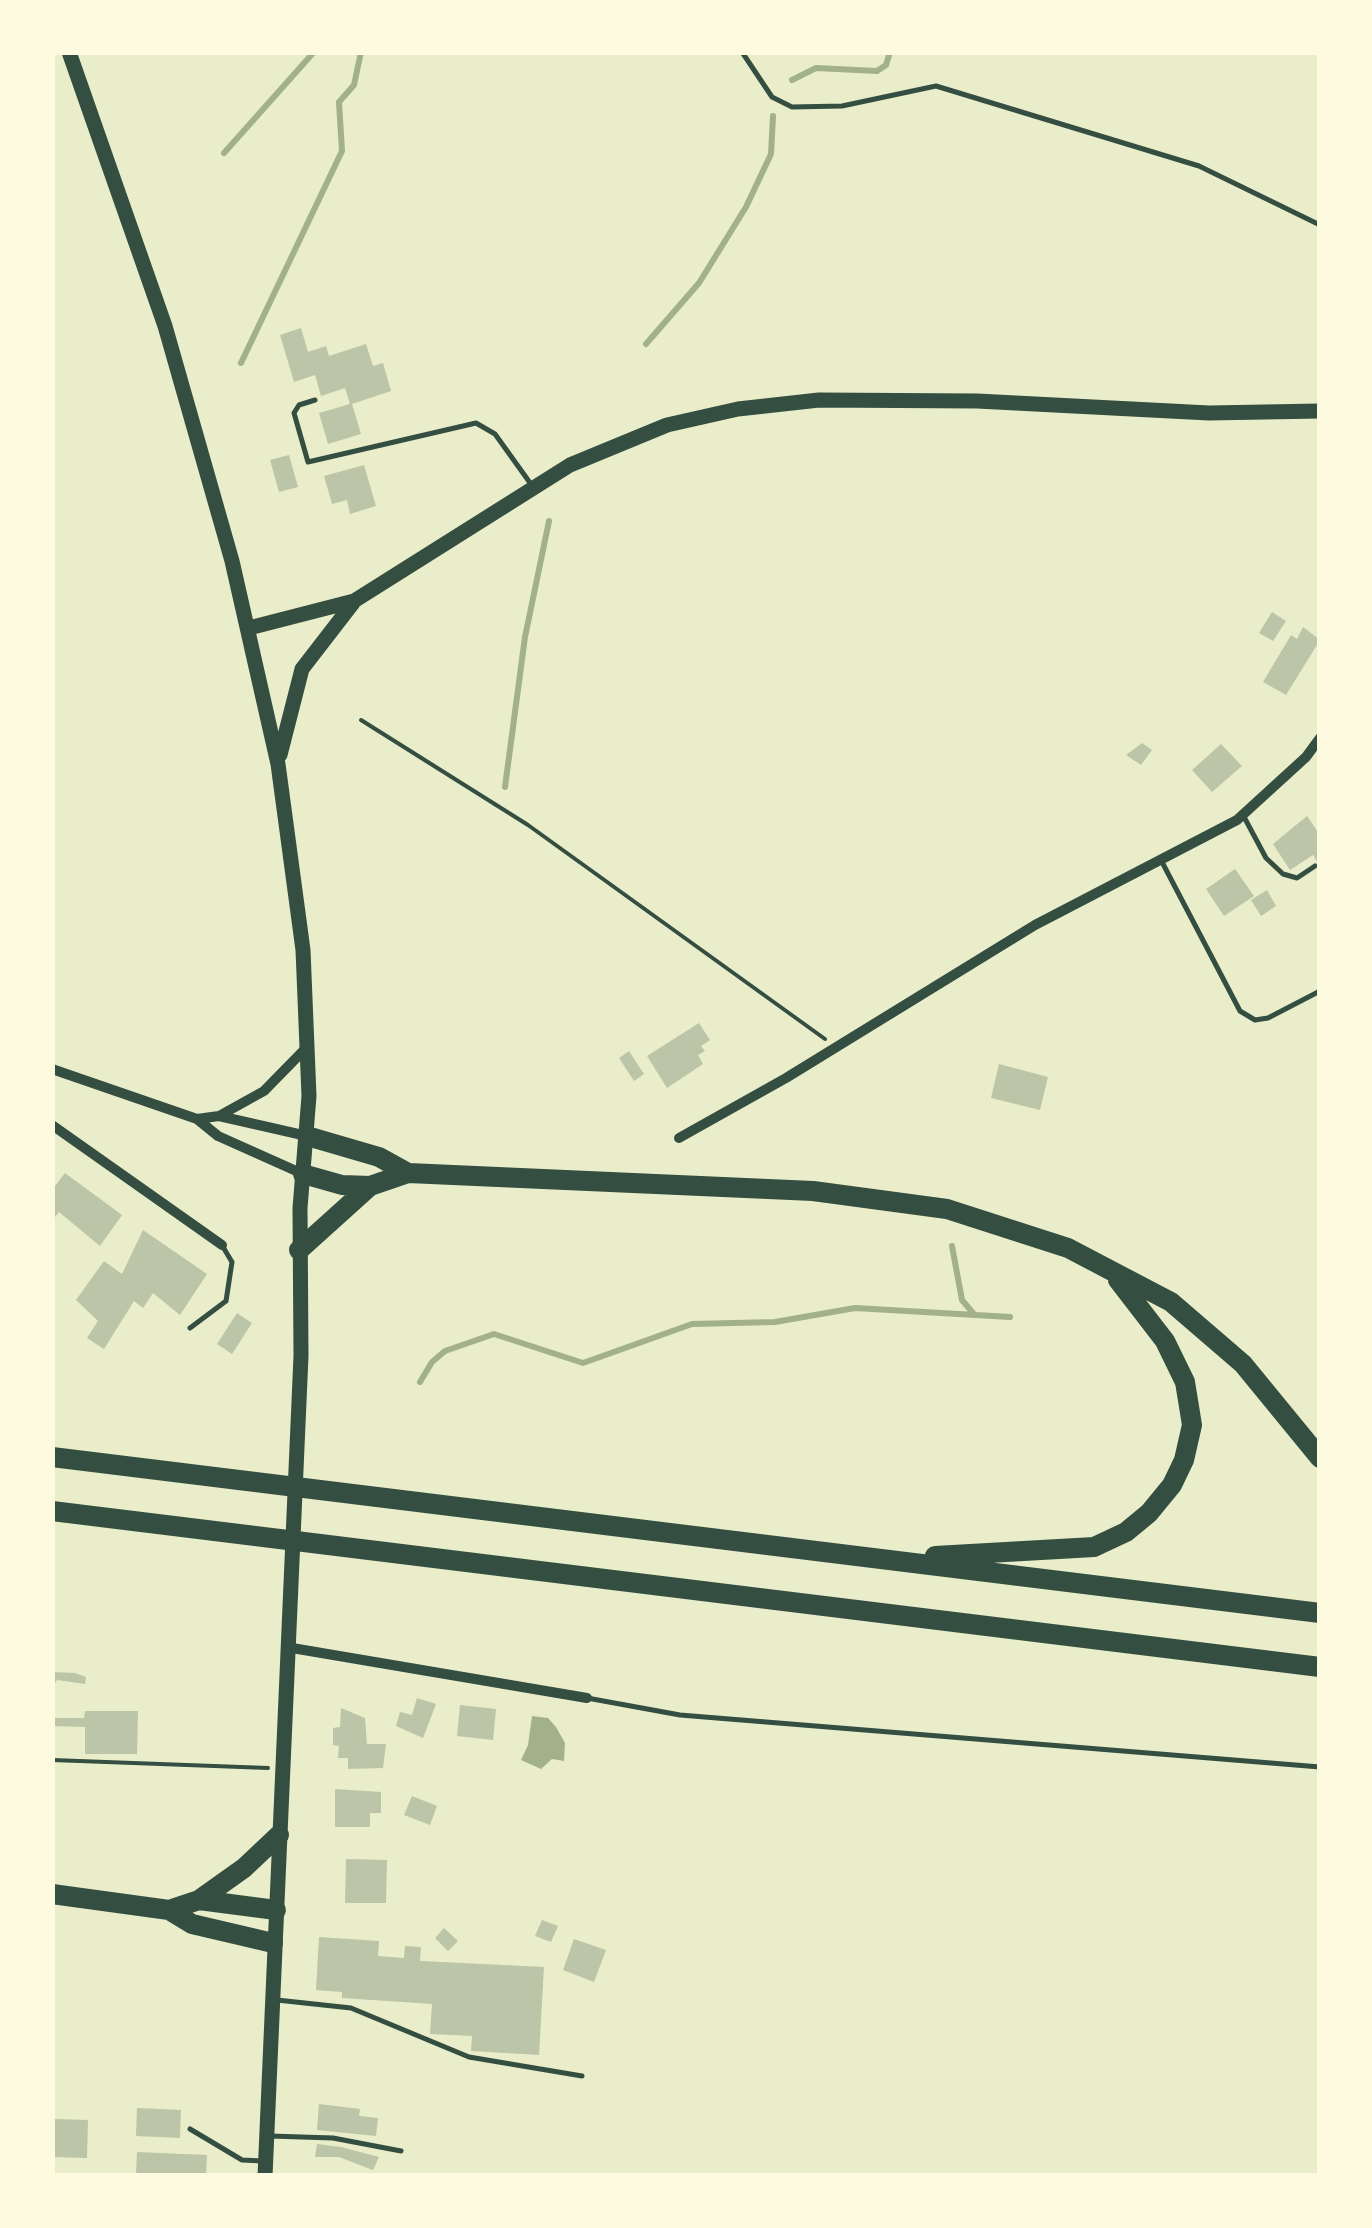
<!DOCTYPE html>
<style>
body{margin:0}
#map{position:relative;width:1372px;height:2228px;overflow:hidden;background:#e9edc9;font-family:Quicksand,sans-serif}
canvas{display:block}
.frame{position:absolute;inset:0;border:55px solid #fefae0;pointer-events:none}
</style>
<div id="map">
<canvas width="1372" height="2228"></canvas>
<div class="frame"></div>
</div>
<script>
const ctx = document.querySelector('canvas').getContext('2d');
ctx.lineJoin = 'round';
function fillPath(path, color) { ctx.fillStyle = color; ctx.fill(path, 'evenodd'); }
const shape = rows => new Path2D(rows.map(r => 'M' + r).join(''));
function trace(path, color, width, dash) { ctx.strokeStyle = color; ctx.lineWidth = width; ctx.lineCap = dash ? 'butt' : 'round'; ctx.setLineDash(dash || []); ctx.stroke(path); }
fillPath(shape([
 [532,1716,548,1718,556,1727,565,1743,564,1761,552,1759,541,1769,521,1760,528,1745]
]), '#a3b18a');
trace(shape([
 [792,80,816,68,877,71,886,65,890,52],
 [224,153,314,52],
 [646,344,699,283,746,207,771,154,773,116],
 [241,363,342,151,339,102,354,85,361,52],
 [505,787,525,637,549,521],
 [952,1246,962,1300,973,1313],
 [420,1382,432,1362,445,1351,494,1334,583,1363,692,1324,775,1322,855,1308,1010,1317]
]), '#a3b18a', 6);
fillPath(shape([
 [301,328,308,352,326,346,329,356,366,344,373,366,383,363,391,391,352,404,361,434,328,444,319,413,350,404,345,388,321,396,315,375,294,382,280,335],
 [289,455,298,487,279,492,270,460],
 [364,465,376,506,350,514,347,500,332,504,324,476],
 [1272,612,1286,621,1273,641,1259,633],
 [1303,627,1320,640,1286,695,1263,682,1291,635,1297,639],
 [1142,743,1152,750,1141,765,1126,755],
 [1221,744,1242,766,1212,792,1192,770],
 [1307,816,1320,835,1320,866,1313,855,1290,870,1273,844],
 [1235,869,1254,896,1224,916,1206,889],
 [1267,890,1276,906,1261,916,1251,900],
 [699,1023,710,1040,701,1046,705,1051,698,1055,703,1064,667,1088,647,1056],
 [629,1051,644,1074,634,1081,619,1058],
 [999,1064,1048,1077,1040,1110,991,1098],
 [65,1173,122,1215,100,1246,59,1212,52,1221,52,1190],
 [143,1230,207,1274,180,1315,153,1293,143,1308,134,1301,104,1349,87,1338,98,1321,76,1300,104,1261,122,1274],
 [237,1313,252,1323,232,1354,217,1344],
 [52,1672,75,1673,86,1677,85,1684,57,1680,52,1688],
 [417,1698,436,1704,423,1738,396,1726,400,1712,412,1715],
 [460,1705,496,1709,493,1740,457,1736],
 [341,1708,365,1718,367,1744,386,1744,383,1768,348,1769,348,1758,338,1758,339,1746,333,1745,333,1728,340,1727],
 [85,1711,138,1711,137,1754,85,1754,85,1727,52,1726,52,1718,84,1718],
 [335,1789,381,1792,381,1813,370,1813,370,1827,335,1827],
 [412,1796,437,1806,430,1825,404,1815],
 [346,1859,387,1860,386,1903,345,1903],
 [542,1920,558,1926,551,1942,535,1936],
 [444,1928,458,1941,448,1951,435,1938],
 [319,1937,379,1941,378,1956,404,1958,405,1946,421,1947,420,1961,544,1967,539,2055,471,2051,472,2036,430,2034,432,2004,342,1998,342,1992,316,1990],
 [574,1939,606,1950,594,1982,563,1970],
 [319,2104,360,2109,359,2116,378,2118,376,2136,317,2130],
 [137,2108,181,2110,180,2138,136,2136],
 [53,2119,88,2120,87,2158,53,2157],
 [317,2144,341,2147,379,2157,373,2170,339,2157,315,2157],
 [137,2152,207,2155,206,2176,136,2174]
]), '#bcc5a7');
trace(shape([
 [361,720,528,825,825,1039],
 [52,1760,268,1768]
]), '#344e41', 4);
trace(shape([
 [742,52,772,97,792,107,842,106,936,86,1199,166,1320,225],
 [315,400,299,405,294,413,308,462,476,423,495,434,533,487],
 [1243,815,1266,858,1283,874,1297,878,1315,866],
 [1162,862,1240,1011,1255,1020,1268,1018,1320,991],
 [190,1328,226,1301,232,1262,223,1247],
 [587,1698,680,1715,1320,1767],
 [277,2000,351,2008,469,2057,582,2076],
 [190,2129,242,2160,263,2161],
 [270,2136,333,2138,401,2151]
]), '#344e41', 5);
trace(shape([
 [52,1069,197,1119,218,1136,303,1174],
 [219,1116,264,1091,308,1046],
 [197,1119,219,1116,307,1136],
 [52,1125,222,1245],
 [679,1138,786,1078,1035,925,1237,820,1306,757,1320,738],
 [292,1648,587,1698]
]), '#344e41', 10);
trace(shape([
 [69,52,165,326,232,561,278,764,303,950,309,1096,300,1208,301,1356,265,2176],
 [249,628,354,601,570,465,667,425,738,409,819,400,977,401,1209,413,1320,411],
 [280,755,302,669,353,603]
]), '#344e41', 15);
trace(shape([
 [307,1136,379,1157,408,1173],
 [303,1174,342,1185,370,1186],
 [299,1250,370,1186,408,1173,813,1191,947,1209,1068,1248,1171,1302,1243,1364,1320,1458],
 [52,1457,1320,1613],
 [52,1511,1320,1667],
 [935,1556,1094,1547,1126,1532,1149,1513,1172,1485,1184,1460,1192,1425,1185,1382,1165,1341,1118,1280],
 [52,1894,169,1910,192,1924,273,1943],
 [199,1900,244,1868,279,1835],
 [169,1910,199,1900,276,1910]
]), '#344e41', 20);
</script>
